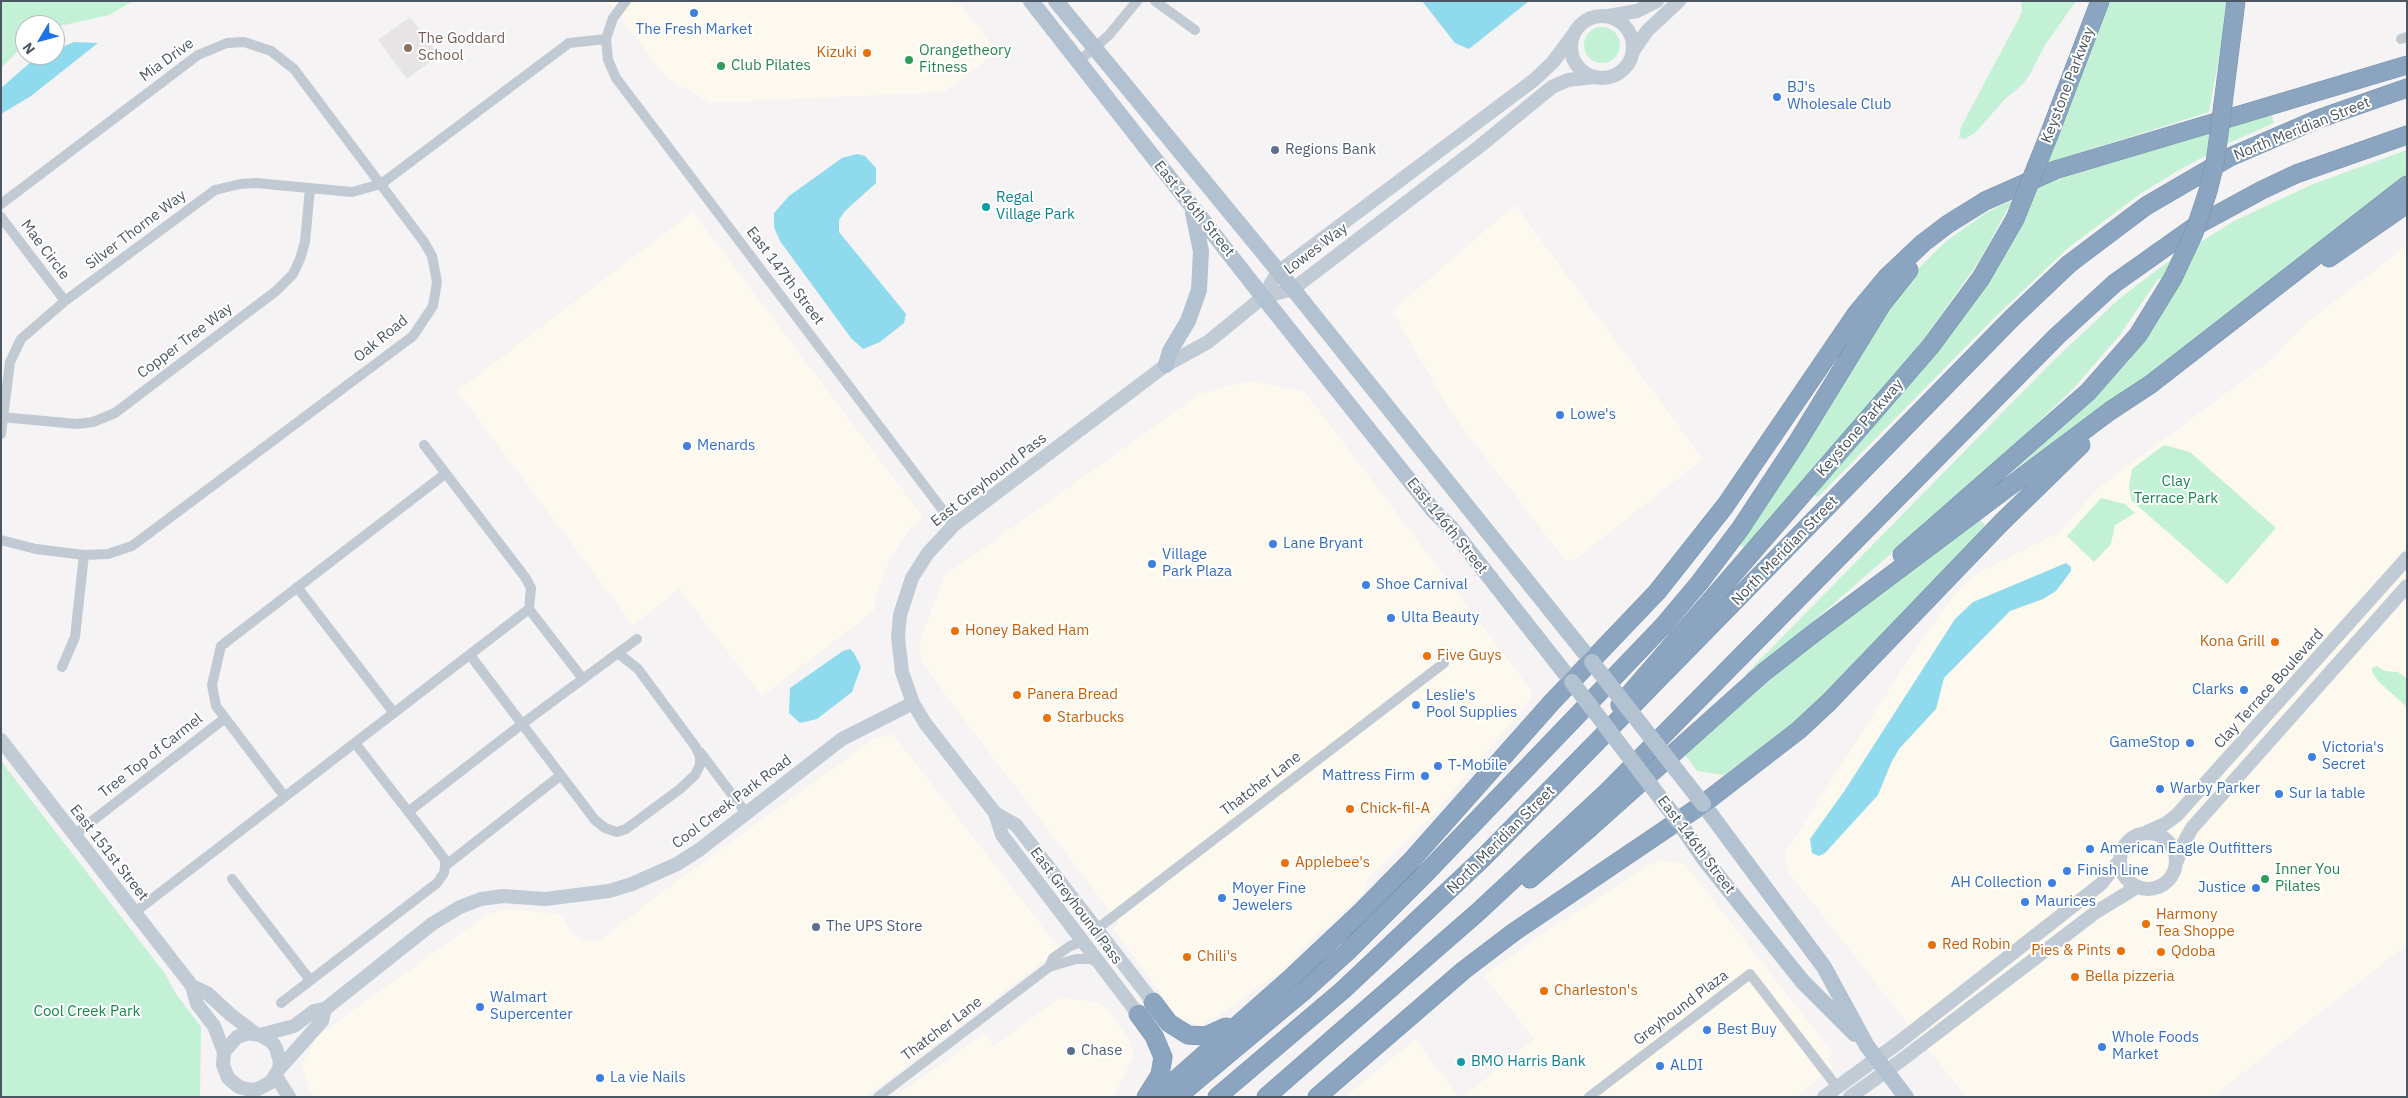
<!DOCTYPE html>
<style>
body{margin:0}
#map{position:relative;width:2408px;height:1098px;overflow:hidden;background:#f5f3f3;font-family:"IBM Plex Sans",sans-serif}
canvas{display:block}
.frame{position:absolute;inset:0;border:2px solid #4a5661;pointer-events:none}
.north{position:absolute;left:15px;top:15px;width:50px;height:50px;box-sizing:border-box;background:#fff;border:1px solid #b7bbc0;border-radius:50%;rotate:233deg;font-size:14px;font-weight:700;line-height:20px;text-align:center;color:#4a5661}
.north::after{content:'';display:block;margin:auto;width:18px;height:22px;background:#1a73e8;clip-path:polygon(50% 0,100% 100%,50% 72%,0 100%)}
</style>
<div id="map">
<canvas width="2408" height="1098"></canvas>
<div class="frame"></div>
<div class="north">N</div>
</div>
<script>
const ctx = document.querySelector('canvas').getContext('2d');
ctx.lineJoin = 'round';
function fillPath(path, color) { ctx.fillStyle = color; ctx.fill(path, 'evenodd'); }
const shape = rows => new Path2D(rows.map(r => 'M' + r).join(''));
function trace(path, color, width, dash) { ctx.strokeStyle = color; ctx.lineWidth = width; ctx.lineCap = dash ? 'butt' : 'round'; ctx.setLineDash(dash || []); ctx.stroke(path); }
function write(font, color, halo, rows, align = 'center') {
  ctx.font = font + ' "IBM Plex Sans",sans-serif'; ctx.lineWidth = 4; ctx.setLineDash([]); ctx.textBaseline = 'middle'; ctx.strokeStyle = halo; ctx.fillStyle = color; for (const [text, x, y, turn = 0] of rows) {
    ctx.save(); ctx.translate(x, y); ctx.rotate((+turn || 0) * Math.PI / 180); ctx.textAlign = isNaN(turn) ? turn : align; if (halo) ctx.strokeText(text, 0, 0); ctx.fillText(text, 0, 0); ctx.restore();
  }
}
fillPath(shape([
 [606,1,958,1,986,37,995,53,945,92,710,103,665,77,625,22],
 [1515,205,1703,459,1577,558,1566,561,1454,417,1392,311],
 [693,212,923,517,912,526,888,563,875,600,874,611,762,696,679,589,633,625,457,391],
 [2407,245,2407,945,2212,1097,1966,1097,1788,872,1785,856,1788,848,1910,657,1957,591,1981,571,2060,532,2098,488,2271,360,2304,325],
 [1248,381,1304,391,1531,690,1531,699,1428,821,1368,878,1364,893,1308,943,1284,969,1219,1015,1201,1024,1180,1022,1113,928,1119,923,953,705,924,665,918,648,944,576,1200,394],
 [893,734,1060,949,866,1097,315,1097,309,1090,302,1065,317,1036,488,914,506,909,561,914,573,935,585,941,599,941,654,898,875,738],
 [1658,860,1684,863,1833,1053,1827,1059,1833,1067,1795,1097,1463,1097,1534,1039,1484,976,1543,933],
 [1061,997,1099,1003,1109,1011,1128,1037,1134,1055,1113,1097,894,1097,985,1033,993,1046],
 [1415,1039,1459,1097,1345,1097]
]), '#fdf9ef');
fillPath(shape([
 [410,17,439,55,407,79,378,40]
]), '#e6e4e5');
fillPath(shape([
 [1,1,133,1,109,15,55,27,55,25,25,25,25,44,1,68],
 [2021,1,2076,1,2045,45,2029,76,2022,85,2005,99,1976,132,1965,139,1959,138,1961,127,2017,22,2022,12],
 [2106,1,2229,1,2209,112,2047,163],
 '1584 45a18 18 0 1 1 36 0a18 18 0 1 1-36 0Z',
 [2271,114,2274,123,2231,142,2179,170,2140,194,2068,248,1992,320,1818,497,1813,494,1946,339,1983,290,2030,201,2008,208,1980,260,1918,347,1745,549,1740,544,1909,278,1945,242,1986,213,2043,184],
 [2407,150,2407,178,2003,486,2000,483,2094,399,2129,360,2155,323,2180,280,2158,279,2119,336,2073,389,2013,446,1886,558,1748,678,1745,675,2053,361,2120,298,2165,264,2234,221,2313,184],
 [2164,445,2190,452,2276,528,2227,584,2131,500,2129,486,2132,469],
 [2101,498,2125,504,2135,513,2115,525,2111,544,2094,562,2067,536],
 [1979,519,1988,528,1802,718,1724,775,1697,771,1685,755,1717,725,1806,649],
 [2377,666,2385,671,2398,672,2407,679,2407,707,2378,681,2372,672,2372,668],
 [1,761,166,975,176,994,201,1027,200,1097,1,1097]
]), '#c3f1d5');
fillPath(shape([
 [1422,1,1529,1,1469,49,1455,43],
 [74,42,98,43,31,96,1,114,1,88,32,61,45,55,55,55,55,50],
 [857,154,865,156,876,168,876,183,845,211,839,220,839,232,906,314,904,323,880,342,863,349,851,338,780,241,774,227,774,213,789,196,842,158],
 [2066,563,2071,567,2071,571,2056,591,2043,599,2010,611,1944,678,1936,709,1899,749,1891,763,1878,795,1825,853,1819,856,1812,853,1810,839,1845,790,1955,619,1973,602],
 [850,649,854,653,861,667,852,692,817,719,800,723,789,713,790,688,843,651]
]), '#90daee');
const highway = shape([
 [2223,104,2236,1],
 [2049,135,2100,1],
 [2329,258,2407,204],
 [1902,555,2088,392,2138,335,2173,278],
 [1620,705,1930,347,1981,278,2015,219],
 [1530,879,1591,827,1763,673,1814,633,2110,411,2151,384,2407,185],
 [1153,1002,1169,1023,1188,1035,1206,1036,1226,1027],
 [1138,1014,1154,1036,1163,1057,1160,1075,1146,1097],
 [1156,1097,1294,975,1362,911,1410,862,1552,702,1657,592,1725,506,1856,314,1886,278,1923,243,1948,224,1985,201,2055,170,2407,65],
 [1177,1097,1304,991,1348,951,1426,873,1663,626,1700,582,1740,529,1798,441,1882,304,1909,270],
 [1217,1097,1343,990,1483,858,2012,318,2069,264,2146,206,2230,157,2318,119,2407,88],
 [1266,1097,1478,912,1608,791,2057,336,2115,283,2194,227,2262,190,2296,174,2407,135],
 [1317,1097,1464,970,1514,932,1703,804,1799,730,1829,702,2002,522,2081,445]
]);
trace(highway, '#7690ad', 19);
trace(shape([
 [626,1,613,18,606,39,608,60,616,78,954,525],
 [1155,1,1195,30],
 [2401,39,2407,37],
 [1078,62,1109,35,1137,1],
 [1,204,198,55,227,43,244,42,271,51,294,69,424,242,432,256,437,282,433,306,413,336,132,546,108,554,84,555,36,549,1,540],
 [1,217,65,301],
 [1,417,77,424,93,422,115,413,276,291,293,274,300,259,305,242,310,188],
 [1,434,10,362,21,339,65,301,215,190,240,184,256,183,352,192,381,184,569,43,606,39],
 [297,587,394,713],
 [529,609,583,679],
 [618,653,637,639],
 [62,667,75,637,84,555],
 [355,743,431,841,445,860,445,866],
 [700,752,746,813],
 [285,797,216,706,212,685,221,646,445,474],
 [408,812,522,724,595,820,605,828,617,832,626,829,680,789,695,775,700,765,700,756,695,746,638,669,618,653,522,724,470,655],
 [74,835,224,719],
 [232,879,310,980],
 [135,912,529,609,531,588,525,577,424,445],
 [1097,929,1444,663],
 [1049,967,1076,959,1090,959,1098,962],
 [281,1003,437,883,444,873,445,866,561,775],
 [878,1097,1049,967,1053,958,1070,946,1084,941],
 [1589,1097,1750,974,1837,1087]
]), '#c1cad2', 10);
trace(shape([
 [1608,16,1637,11,1657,1],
 '1571 47a31 31 0 1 1 62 0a31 31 0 1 1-62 0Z',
 [1633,51,1647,31,1679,1],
 [1263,297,1293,289,1480,146,1552,87,1568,80,1594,77],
 [1,740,192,986,197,1004,214,1026,224,1052],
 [995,813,1016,825,1153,1002],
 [2147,832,2165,824,2177,815,2407,558],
 '2120 861a28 28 0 1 1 56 0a28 28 0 1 1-56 0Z',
 [2177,861,2183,844,2192,828,2407,586],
 [192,986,207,993,231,1015,256,1034],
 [1138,1014,1002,835,995,813,925,723,913,703,902,672,898,637,900,615,912,578,928,553,954,525,1166,365,1208,342,1263,297,1278,272,1534,80,1553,62,1573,35],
 [260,1035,294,1026,314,1011,325,1009,432,924,460,907,481,899,503,896,545,899,609,891,632,884,677,864,699,850,842,739,913,703],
 [279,1069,280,1062,276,1048,272,1042,260,1035,249,1033,237,1037,224,1052,223,1065,228,1078,239,1087,251,1090,258,1089,271,1082,279,1069,322,1021,325,1009],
 [276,1076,289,1097],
 [1824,1097,1898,1043,2082,899,2101,884,2120,860],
 [1850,1097,1903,1059,2096,912,2137,887]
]), '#c1cbd6', 14);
trace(shape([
 [1031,1,1263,297,1433,510,1451,528,1572,682],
 [1056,1,1293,289,1592,662],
 [1166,365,1170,351,1188,321,1199,290,1201,251,1193,213],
 [1703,804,1824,967,1867,1046,1906,1097],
 [1678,821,1705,860,1803,982,1855,1034]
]), '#b3c2d1', 16);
trace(highway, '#8ba5c1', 18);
const highwayBridge = shape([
 [2015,219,2049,135],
 [2173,278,2194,233,2208,191,2215,163,2223,104]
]);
trace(highwayBridge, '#7690ad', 19, []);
trace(shape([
 [1592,662,1703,804],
 [1572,682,1678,821]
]), '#b3c2d1', 16);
trace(highwayBridge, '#8ba5c1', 18);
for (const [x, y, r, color] of [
 [694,13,5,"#3f7fe0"],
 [408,48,5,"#8d6e63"],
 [867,53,5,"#e8710a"],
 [909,60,5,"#2e9e5b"],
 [721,66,5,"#2e9e5b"],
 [1777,97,5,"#3f7fe0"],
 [1275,150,5,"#5c6f8a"],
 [986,207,5,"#0f9aa8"],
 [1560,415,5,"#3f7fe0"],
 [687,446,5,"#3f7fe0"],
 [1273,544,5,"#3f7fe0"],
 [1152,564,5,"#3f7fe0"],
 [1366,585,5,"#3f7fe0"],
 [1391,618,5,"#3f7fe0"],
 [955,631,5,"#e8710a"],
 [2275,642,5,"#e8710a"],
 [1427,656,5,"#e8710a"],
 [2244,690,5,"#3f7fe0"],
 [1017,695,5,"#e8710a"],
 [1416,705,5,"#3f7fe0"],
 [1047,718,5,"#e8710a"],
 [2190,743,5,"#3f7fe0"],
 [2312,757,5,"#3f7fe0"],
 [1438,766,5,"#3f7fe0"],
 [1425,776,5,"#3f7fe0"],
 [2160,789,5,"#3f7fe0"],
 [2279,794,5,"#3f7fe0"],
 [1350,809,5,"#e8710a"],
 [2090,849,5,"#3f7fe0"],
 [1285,863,5,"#e8710a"],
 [2067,871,5,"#3f7fe0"],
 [2265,879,5,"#2e9e5b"],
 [2052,883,5,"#3f7fe0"],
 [2256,888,5,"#3f7fe0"],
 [1222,898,5,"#3f7fe0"],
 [2025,902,5,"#3f7fe0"],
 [2146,924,5,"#e8710a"],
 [816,927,5,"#5c6f8a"],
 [1932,945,5,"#e8710a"],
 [2121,951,5,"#e8710a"],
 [2161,952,5,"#e8710a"],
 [1187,957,5,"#e8710a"],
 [2075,977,5,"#e8710a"],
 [1544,991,5,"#e8710a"],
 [480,1007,5,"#3f7fe0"],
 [1707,1030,5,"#3f7fe0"],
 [2102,1047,5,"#3f7fe0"],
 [1071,1051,5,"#5c6f8a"],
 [1461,1062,5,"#0f9aa8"],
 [1660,1066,5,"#3f7fe0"],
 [600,1078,5,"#3f7fe0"]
]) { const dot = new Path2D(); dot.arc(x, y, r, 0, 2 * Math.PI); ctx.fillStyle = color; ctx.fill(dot); trace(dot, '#fff', 2); }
write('15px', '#366cbe', '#fff', [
 ["The Fresh Market",694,30,"center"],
 ["BJ's",1787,88],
 ["Wholesale Club",1787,105],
 ["Lowe's",1570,415],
 ["Menards",697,446],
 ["Lane Bryant",1283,544],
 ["Village",1162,555],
 ["Park Plaza",1162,572],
 ["Shoe Carnival",1376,585],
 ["Ulta Beauty",1401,618],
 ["Clarks",2234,690,"right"],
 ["Leslie's",1426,696],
 ["Pool Supplies",1426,713],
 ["GameStop",2180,743,"right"],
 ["Victoria's",2322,748],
 ["Secret",2322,765],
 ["T-Mobile",1448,766],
 ["Mattress Firm",1415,776,"right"],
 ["Warby Parker",2170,789],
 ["Sur la table",2289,794],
 ["American Eagle Outfitters",2100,849],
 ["Finish Line",2077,871],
 ["AH Collection",2042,883,"right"],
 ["Justice",2246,888,"right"],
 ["Moyer Fine",1232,889],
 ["Jewelers",1232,906],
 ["Maurices",2035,902],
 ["Walmart",490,998],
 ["Supercenter",490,1015],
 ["Best Buy",1717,1030],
 ["Whole Foods",2112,1038],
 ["Market",2112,1055],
 ["ALDI",1670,1066],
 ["La vie Nails",610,1078]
], 'left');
write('15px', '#785e54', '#fff', [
 ["The Goddard",418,39],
 ["School",418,56]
], 'left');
write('15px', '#27864d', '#fff', [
 ["Orangetheory",919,51],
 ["Fitness",919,68],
 ["Club Pilates",731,66],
 ["Inner You",2275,870],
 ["Pilates",2275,887]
], 'left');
write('15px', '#c56008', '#fff', [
 ["Kizuki",857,53,"right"],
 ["Honey Baked Ham",965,631],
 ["Kona Grill",2265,642,"right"],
 ["Five Guys",1437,656],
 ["Panera Bread",1027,695],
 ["Starbucks",1057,718],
 ["Chick-fil-A",1360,809],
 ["Applebee's",1295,863],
 ["Harmony",2156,915],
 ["Tea Shoppe",2156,932],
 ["Red Robin",1942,945],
 ["Pies & Pints",2111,951,"right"],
 ["Qdoba",2171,952],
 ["Chili's",1197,957],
 ["Bella pizzeria",2085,977],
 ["Charleston's",1554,991]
], 'left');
write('15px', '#4a5661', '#fff', [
 ["Mia Drive",167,60,-36],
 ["Keystone Parkway",2068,85,-69],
 ["North Meridian Street",2302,129,-22],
 ["East 146th Street",1194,209,51],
 ["Silver Thorne Way",136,230,-37],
 ["Lowes Way",1316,249,-37],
 ["Mae Circle",45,250,53],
 ["East 147th Street",785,276,53],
 ["Oak Road",381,339,-39],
 ["Copper Tree Way",185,341,-37],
 ["Keystone Parkway",1860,428,-49],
 ["East Greyhound Pass",989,480,-38],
 ["East 146th Street",1447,526,51],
 ["North Meridian Street",1785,551,-46],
 ["Clay Terrace Boulevard",2269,689,-48],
 ["Tree Top of Carmel",151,756,-38],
 ["Thatcher Lane",1261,784,-37],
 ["Cool Creek Park Road",732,802,-37],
 ["North Meridian Street",1501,840,-45],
 ["East 146th Street",1696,845,53],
 ["East 151st Street",109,853,52],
 ["East Greyhound Pass",1076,906,53],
 ["Greyhound Plaza",1681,1008,-37],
 ["Thatcher Lane",942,1029,-37]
]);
write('15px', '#4e5e75', '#fff', [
 ["Regions Bank",1285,150],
 ["The UPS Store",826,927],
 ["Chase",1081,1051]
], 'left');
write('15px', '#0d838f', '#fff', [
 ["Regal",996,198],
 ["Village Park",996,215],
 ["BMO Harris Bank",1471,1062]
], 'left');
write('15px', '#17864f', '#fff', [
 ["Clay",2176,482],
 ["Terrace Park",2176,499],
 ["Cool Creek Park",87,1012]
]);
</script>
